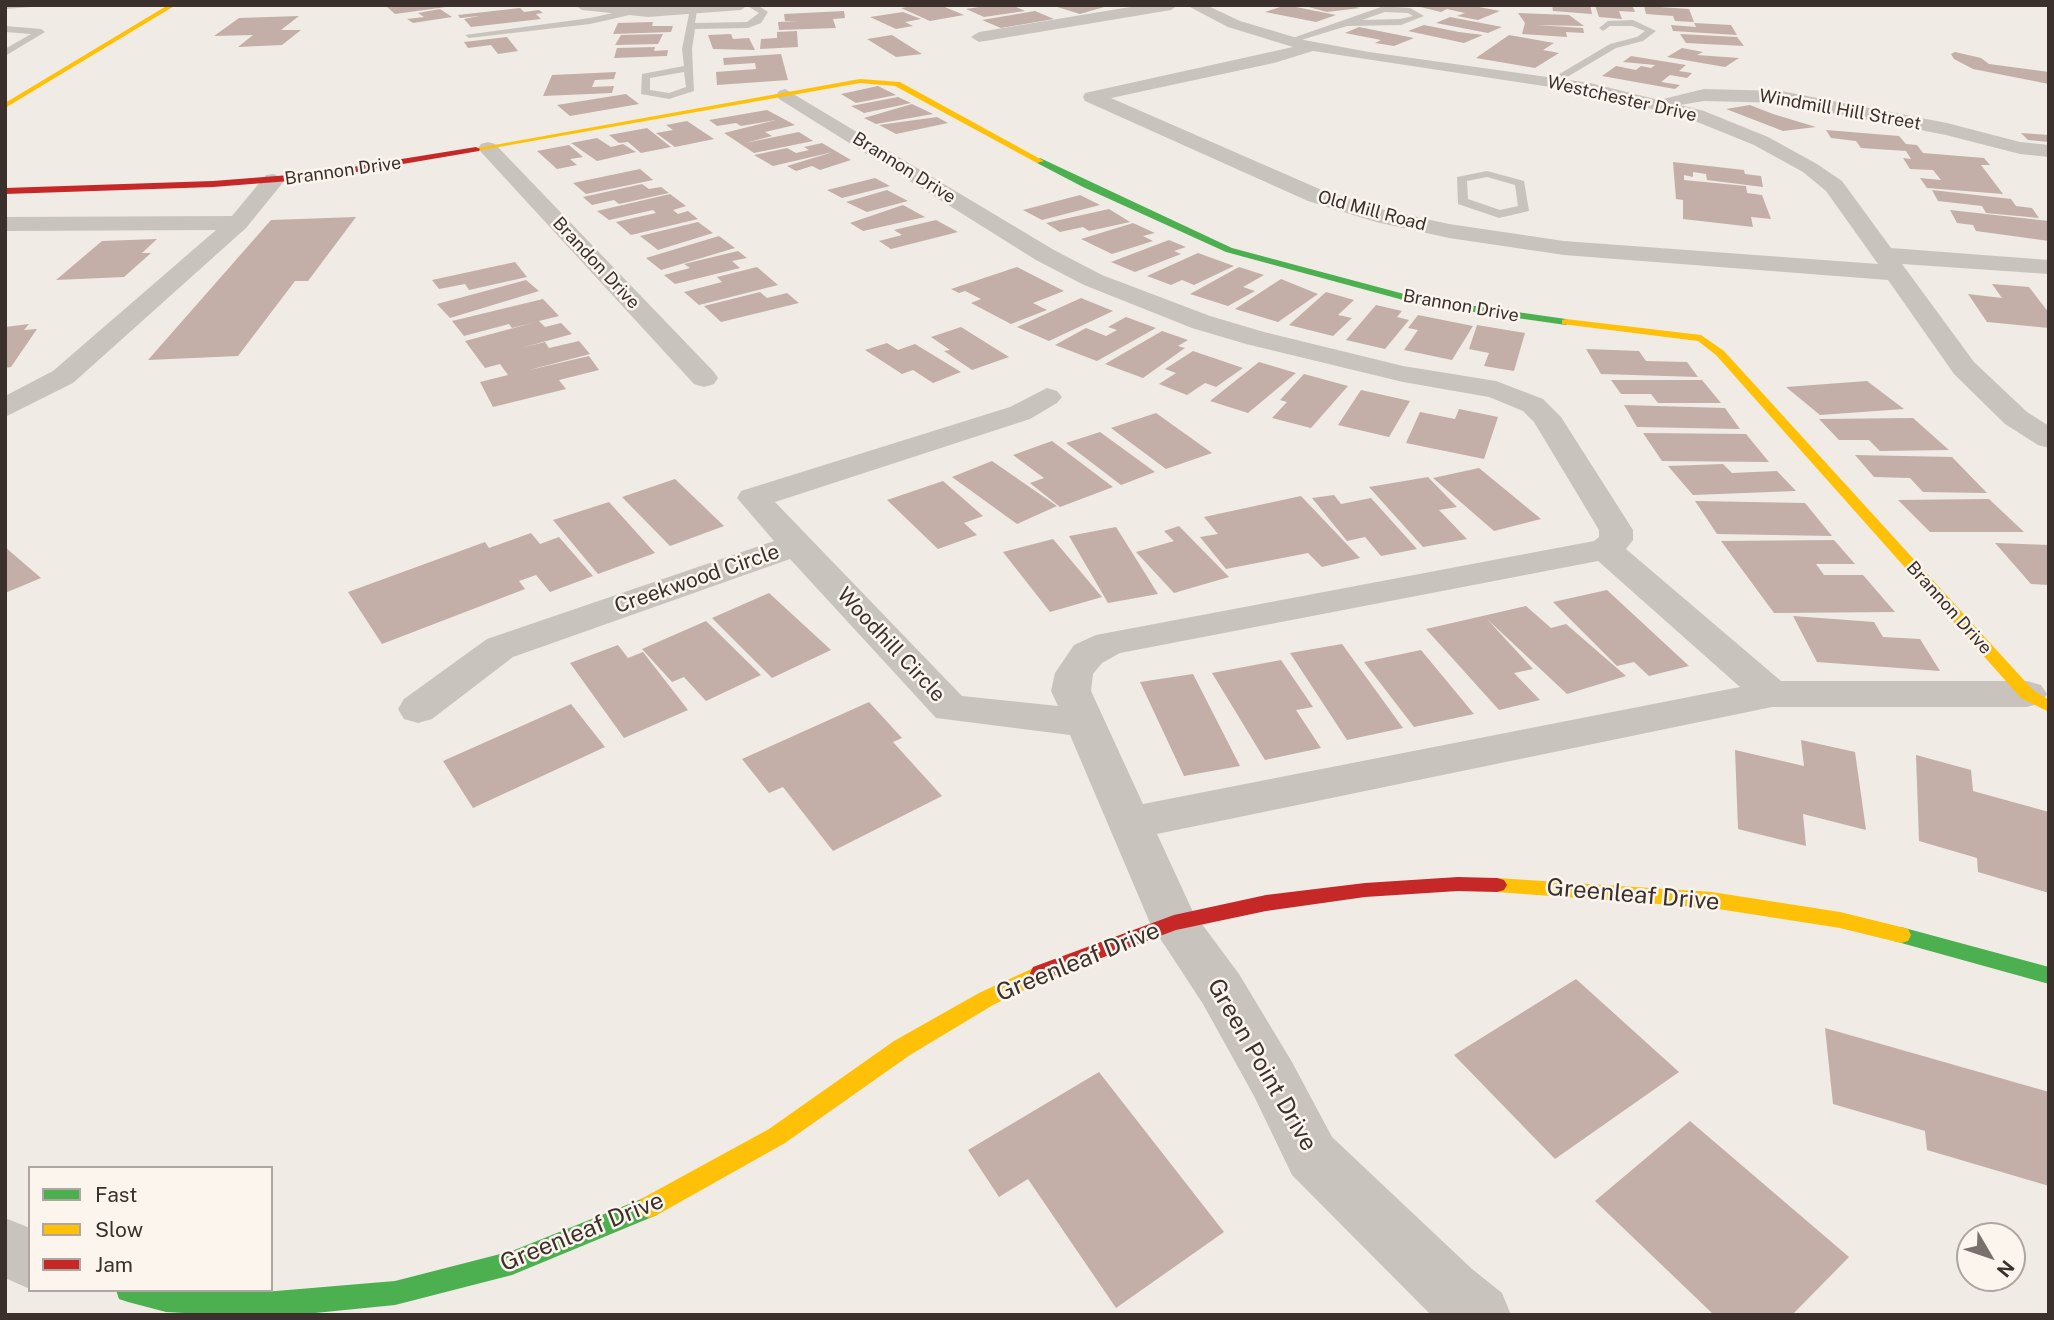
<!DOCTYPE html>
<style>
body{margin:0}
#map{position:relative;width:2054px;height:1320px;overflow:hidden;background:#f0ebe5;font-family:"Public Sans",sans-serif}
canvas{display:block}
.frame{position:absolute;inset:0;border:7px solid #3b302b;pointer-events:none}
.legend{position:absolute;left:28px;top:1166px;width:245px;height:126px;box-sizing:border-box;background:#fbf5ee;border:2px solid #aea6a0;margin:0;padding:9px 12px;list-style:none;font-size:21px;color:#3b302b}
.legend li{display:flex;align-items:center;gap:14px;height:35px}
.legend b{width:35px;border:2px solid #aea6a0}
.north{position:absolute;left:1956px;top:1222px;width:70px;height:70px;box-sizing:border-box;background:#fbf5ee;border:2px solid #aea6a0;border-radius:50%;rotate:129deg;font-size:19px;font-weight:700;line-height:28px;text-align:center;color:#3b302b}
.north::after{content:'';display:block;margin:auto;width:24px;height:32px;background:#7a716c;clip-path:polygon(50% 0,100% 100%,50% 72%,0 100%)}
</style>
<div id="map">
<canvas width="2054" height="1320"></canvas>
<div class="frame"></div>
<ul class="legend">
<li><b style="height:9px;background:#4caf50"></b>Fast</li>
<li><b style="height:9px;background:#ffc107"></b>Slow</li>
<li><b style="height:9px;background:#c62828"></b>Jam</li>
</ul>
<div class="north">N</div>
</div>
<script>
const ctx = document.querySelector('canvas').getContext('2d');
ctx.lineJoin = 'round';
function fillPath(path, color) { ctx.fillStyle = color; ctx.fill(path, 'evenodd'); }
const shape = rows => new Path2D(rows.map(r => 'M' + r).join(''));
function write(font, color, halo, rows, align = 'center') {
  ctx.font = font + ' "Public Sans",sans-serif'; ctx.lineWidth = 5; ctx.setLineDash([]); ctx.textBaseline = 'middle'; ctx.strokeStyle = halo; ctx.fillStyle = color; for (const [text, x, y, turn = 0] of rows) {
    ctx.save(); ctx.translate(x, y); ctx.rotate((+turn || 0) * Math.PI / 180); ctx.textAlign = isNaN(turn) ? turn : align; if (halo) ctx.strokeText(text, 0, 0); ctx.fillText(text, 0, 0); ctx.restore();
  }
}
fillPath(shape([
 [385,5,446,5,446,7,395,14],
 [918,5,940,5,964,15,930,21,901,8],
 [992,5,1012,5,1025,11,984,17,966,9],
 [1098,5,1104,7,1080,14,1054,6],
 [1286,5,1336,15,1316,22,1265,12],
 [1301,5,1347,5,1360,8,1327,12],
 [1412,5,1483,5,1479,7,1500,11,1478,20,1457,16,1465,13,1447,9,1441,12],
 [1552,5,1590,5,1592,14,1553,11],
 [1595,5,1632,5,1635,12,1619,11,1622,19,1599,17],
 [1644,6,1689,9,1694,22,1675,21,1673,16,1646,14],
 [520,8,524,12,539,10,543,13,536,14,541,19,471,27,464,19,479,16,460,18,458,15],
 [440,9,452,17,413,23,407,19,424,17,418,13],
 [844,11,845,18,833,19,836,28,779,30,778,22,798,21,785,21,784,14],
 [1035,11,1054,19,1001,28,982,20],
 [903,12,921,19,905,22,913,26,896,29,870,17],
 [1518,13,1569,15,1584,26,1535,25,1583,28,1584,33,1566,32,1567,37,1522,34,1525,23],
 [299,16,281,30,301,30,282,45,238,47,253,35,214,36,239,18],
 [1450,17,1502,27,1488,33,1436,23],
 [653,22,652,26,673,26,671,32,613,34,618,23],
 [1694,23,1731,25,1737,35,1673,31,1671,25,1696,27],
 [1424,25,1459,32,1483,35,1464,43,1408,31],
 [1359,27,1414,38,1394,46,1375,43,1381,40,1345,33],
 [797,31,798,47,760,49,761,39,777,38,777,32],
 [663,34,658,44,615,45,621,35],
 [731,34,733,39,749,38,755,50,713,49,708,35],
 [1680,34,1737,37,1744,46,1686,43],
 [892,35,922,54,896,57,867,39],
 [1509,35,1554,43,1543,50,1559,53,1535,68,1476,58],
 [507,37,518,51,498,54,491,45,468,48,464,42],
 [655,47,654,51,668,50,667,56,614,58,617,48],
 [1682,48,1703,52,1697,55,1739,58,1725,67,1667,57],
 [1955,52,1981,58,1989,64,2049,72,2049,84,1973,69,1954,59,1951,54],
 [781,54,788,80,717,85,716,72,756,69,755,63,724,65,723,58],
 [1631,56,1686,65,1679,71,1692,73,1687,78,1670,75,1661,82,1680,85,1675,89,1602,76,1616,66,1636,70,1641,66,1651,68,1655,65,1623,62],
 [616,72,614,79,595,80,592,87,614,86,612,93,543,96,552,75],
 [878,86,896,95,856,103,841,94],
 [626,94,639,104,570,116,557,105],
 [898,97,911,103,864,113,851,106],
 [912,104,933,114,876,124,864,118],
 [1750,105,1773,114,1816,127,1783,131,1726,109],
 [767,110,795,125,765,132,772,136,745,143,799,132,813,141,754,153,724,133,776,120,741,126,736,123,717,126,709,120],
 [937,117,948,123,896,134,879,125],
 [687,121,714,139,675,147,656,133,673,130,666,125],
 [647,128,671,147,641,153,628,142,619,143,609,135],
 [1826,130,1899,136,1906,144,1917,145,1923,153,1984,158,1990,165,1981,165,2003,194,1927,188,1920,178,1941,180,1933,170,1910,169,1903,158,1911,159,1906,151,1861,148,1856,141,1831,138],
 [2021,133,2049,135,2049,142,2028,140],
 [597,138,611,147,623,144,636,152,597,161,571,143],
 [822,143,851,160,820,170,812,166,796,171,787,166,833,152,773,166,754,155,787,148,796,153,809,150,804,147],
 [569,145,583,157,570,159,577,165,557,169,537,151],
 [1673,162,1744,170,1745,174,1761,176,1763,187,1707,180,1706,174,1693,172,1693,177,1684,175,1684,180,1746,186,1747,193,1762,195,1771,219,1751,217,1753,227,1683,219,1683,200,1676,199],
 [640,169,653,180,586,194,573,183],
 [875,178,890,186,842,198,827,190],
 [642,184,649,189,661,187,669,193,619,204,614,200,592,205,583,197],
 [887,190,908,201,867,212,846,202],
 [1932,190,2011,199,2016,206,2032,208,2039,218,1986,213,1982,206,1938,201],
 [670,194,686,206,673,210,678,214,688,211,698,219,631,235,616,222,656,213,653,210,609,220,597,211],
 [1080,195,1100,205,1042,220,1023,210],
 [903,205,925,217,863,231,850,223],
 [1109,209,1130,222,1089,231,1083,227,1060,232,1046,223],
 [1950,210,2049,221,2049,241,1976,231,1973,225,1957,223],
 [356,217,308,281,295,281,238,356,148,360,271,220],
 [936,220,958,232,891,249,879,241,902,235,894,230],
 [698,222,713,233,658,250,640,236],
 [1133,223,1155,233,1143,236,1153,241,1112,254,1081,239],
 [719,236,735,248,661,270,646,258],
 [157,239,142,253,151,253,124,277,56,280,102,241],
 [1169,240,1186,247,1174,251,1181,254,1135,272,1111,262],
 [738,251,747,258,732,261,740,268,675,284,664,275,690,268,684,264],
 [1198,253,1234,266,1194,285,1182,280,1171,285,1147,276],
 [515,262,527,277,469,290,465,284,439,289,432,280],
 [757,267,778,285,699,305,684,292,722,282,717,277],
 [1017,267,1064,291,1033,303,1047,310,1011,324,971,303,981,299,965,291,959,293,951,289],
 [1239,267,1264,275,1243,287,1255,291,1228,306,1190,294],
 [1281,279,1318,294,1278,322,1235,309],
 [526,280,539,291,450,318,437,304],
 [1992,284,2029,287,2049,313,2049,328,1987,322,1968,294,2002,298],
 [760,292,767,298,787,293,799,303,721,322,704,306],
 [1326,292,1354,300,1338,315,1352,318,1333,336,1289,325],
 [1081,298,1113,311,1049,341,1017,327],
 [543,299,559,316,539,321,545,327,561,323,572,334,521,348,545,342,549,348,579,341,590,354,525,371,589,356,599,370,559,380,566,389,493,407,480,382,508,375,500,364,485,368,465,341,536,322,512,328,509,324,464,336,452,321],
 [1376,305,1402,311,1397,317,1409,320,1385,349,1346,340],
 [1418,315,1473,326,1452,360,1404,350,1418,330,1408,328],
 [1126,317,1156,328,1097,361,1055,345,1086,328,1106,336,1117,330,1108,327],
 [29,324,24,330,37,329,11,367,5,368,5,327],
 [1477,325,1525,333,1514,371,1484,366,1489,353,1469,349],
 [961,327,1009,357,972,370,944,351,950,350,931,337],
 [1162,331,1188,340,1178,346,1185,348,1143,378,1105,364],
 [887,343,898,350,915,344,961,372,933,383,913,370,902,374,865,350],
 [1586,349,1639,351,1646,361,1687,362,1698,377,1601,374],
 [1193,351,1243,368,1216,387,1205,383,1187,395,1159,384,1176,373,1165,369],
 [1259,362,1296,373,1248,413,1210,401],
 [1304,374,1348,386,1311,428,1272,418,1287,402,1280,400],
 [1611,380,1702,380,1721,403,1658,403,1651,394,1621,394],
 [1867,381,1904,409,1820,415,1786,387],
 [1361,390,1410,401,1389,437,1338,425],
 [1624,405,1725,408,1740,429,1637,427],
 [1459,409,1498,417,1484,459,1406,443,1420,412,1455,419],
 [1156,413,1212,453,1166,469,1111,428],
 [1913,418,1949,450,1880,451,1869,440,1839,440,1819,419],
 [1100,432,1155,472,1121,485,1066,443],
 [1643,433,1746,434,1769,462,1662,461],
 [1052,441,1113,487,1060,507,1030,483,1044,478,1013,455],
 [1855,455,1952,457,1987,493,1923,492,1910,478,1874,477],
 [992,461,1057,506,1017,524,952,477],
 [1723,464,1732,473,1777,471,1796,491,1693,495,1668,466],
 [1479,468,1541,519,1494,531,1433,478],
 [1428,477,1457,507,1439,510,1467,539,1423,547,1369,487],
 [675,479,724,526,670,546,622,497],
 [943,481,983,516,964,523,977,535,938,549,887,500],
 [1334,495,1341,504,1371,498,1417,549,1381,556,1365,537,1347,541,1312,498],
 [1301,496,1360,558,1322,567,1308,553,1226,569,1200,537,1218,534,1204,517],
 [1989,499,2024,532,1930,532,1898,500],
 [1695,501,1805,503,1832,536,1717,534],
 [609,502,655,553,598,574,553,520],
 [1179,526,1229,577,1174,593,1136,552,1174,541,1164,531],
 [1116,527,1158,594,1108,603,1069,536],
 [531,533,540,544,559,537,593,576,550,592,536,575,519,581,525,589,382,644,348,592,485,542,489,548],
 [1053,539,1102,597,1050,612,1003,552],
 [1834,540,1855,564,1816,564,1824,575,1863,575,1895,612,1774,613,1721,541],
 [1995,543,2049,545,2049,585,2031,584],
 [5,547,41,578,5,593],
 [1607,590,1689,666,1649,676,1634,662,1617,666,1553,602],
 [769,593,831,650,772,678,712,618],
 [1526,606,1551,628,1566,624,1626,676,1567,694,1487,619,1533,669,1514,673,1540,700,1499,710,1426,629],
 [1793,616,1874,622,1883,637,1920,639,1940,671,1817,662],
 [706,621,761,675,706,701,684,677,672,682,642,649],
 [1342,644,1403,728,1347,740,1290,653],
 [618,645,628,658,643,652,688,710,624,738,570,663],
 [1421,650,1474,714,1414,727,1364,662],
 [1281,660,1313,707,1296,710,1321,748,1265,760,1212,673],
 [1193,674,1240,766,1184,776,1140,682],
 [869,702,902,738,893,742,942,796,833,851,783,787,769,793,742,759],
 [571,704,605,747,473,808,443,761],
 [1801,740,1855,752,1866,830,1803,814,1806,846,1738,829,1735,750,1804,766],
 [1916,755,1971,770,1973,791,2049,812,2049,893,1978,872,1977,858,1919,841],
 [1576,979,1679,1072,1555,1159,1454,1055],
 [1825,1028,2049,1092,2049,1186,1927,1150,1925,1131,1833,1104],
 [1099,1072,1224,1232,1116,1308,1028,1179,999,1197,968,1150],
 [1690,1121,1849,1257,1792,1315,1714,1315,1595,1201]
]), '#c3afa7');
fillPath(shape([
 [5,5,58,5,5,9,5,5],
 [746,5,757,5,768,12,761,23,748,28,695,29,692,49,694,91,669,99,641,94,642,74,684,66,682,49,690,9,697,11,695,23,747,22,759,13,746,5],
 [684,72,686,87,669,93,650,90,650,78,684,72],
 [1384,6,1410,8,1424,16,1401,25,1347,26,1288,44,1284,41,1384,6],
 [1385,12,1408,13,1413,16,1400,19,1362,20,1385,12],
 [631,9,634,14,590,24,469,38,465,35,590,18,631,9],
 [1633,20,1656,31,1643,41,1616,48,1557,83,1551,83,1551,79,1610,44,1637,37,1645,31,1632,26,1610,26,1603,31,1599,28,1608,21,1633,20],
 [5,26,41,29,45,32,5,56,5,49,31,34,5,32,5,26],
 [1487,171,1524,181,1529,211,1499,218,1458,204,1457,177,1487,171],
 [1487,177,1515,185,1518,206,1500,210,1468,199,1467,181,1487,177]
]), '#c9c3be');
fillPath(shape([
 [575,5,648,7,748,5,741,10,648,17,582,10,575,5],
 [1142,5,1178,5,1171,10,979,42,971,37,979,32,1142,5],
 [1186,5,1206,5,1240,21,1304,40,1369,52,1590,83,1659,100,1704,89,1781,91,1947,123,2020,142,2049,145,2049,157,2020,154,1946,135,1781,103,1704,101,1680,105,1704,111,1768,137,1817,164,1842,181,1891,248,2049,260,2049,274,1902,264,1974,362,2027,412,2049,426,2049,448,2038,445,2005,424,1954,374,1888,280,1564,255,1449,238,1376,222,1308,201,1085,101,1083,97,1085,93,1293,47,1228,27,1186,5],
 [1313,51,1590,93,1690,119,1754,145,1803,172,1826,191,1878,264,1564,241,1449,224,1381,209,1324,191,1111,98,1274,63,1313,51],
 [785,89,1054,250,1102,275,1210,316,1264,332,1403,366,1496,381,1543,399,1561,417,1633,530,1633,540,1626,549,1781,681,2027,681,2041,685,2047,694,2041,703,2027,707,1772,707,1157,834,1193,912,1239,974,1292,1062,1332,1137,1472,1269,1502,1293,1511,1315,1431,1315,1292,1175,1254,1096,1203,1004,1150,923,1070,735,936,718,790,559,513,657,432,719,418,723,404,719,398,709,404,699,487,639,774,541,737,498,741,491,1010,407,1047,388,1057,391,1062,397,1057,403,1030,419,775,502,962,696,1058,706,1051,691,1055,673,1074,645,1096,635,1594,541,1599,537,1599,530,1534,422,1523,411,1489,397,1403,382,1246,344,1192,328,1084,285,1036,260,779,99,776,95,779,91,785,89],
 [1598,561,1740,687,1143,804,1091,691,1093,674,1102,663,1120,653,1598,561],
 [488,142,495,144,714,372,718,378,714,384,704,387,694,384,481,152,478,148,481,144,488,142],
 [274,174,285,180,246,228,73,383,5,417,5,396,53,371,216,230,5,231,5,217,232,216,266,175,274,174],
 [5,1218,30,1228,30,1289,5,1278,5,1218]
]), '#c9c3be');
fillPath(shape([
 [1040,158,1232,248,1419,298,1566,319,1571,322,1566,325,1418,304,1226,252,1083,187,1037,163,1036,161,1040,158],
 [1901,927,2049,967,2049,984,1894,941,1891,935,1894,929,1901,927],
 [649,1196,657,1199,661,1207,657,1215,512,1275,395,1305,295,1315,218,1315,166,1312,128,1302,119,1299,116,1290,264,1292,395,1281,512,1251,649,1196]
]), '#4caf50');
fillPath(shape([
 [168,5,176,5,5,108,5,103,168,5],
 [860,79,900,82,1044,161,1037,163,895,86,860,83,476,151,472,149,860,79],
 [1566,319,1701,335,1724,351,2033,690,2049,700,2049,712,2021,698,1716,355,1698,341,1562,324,1562,320,1566,319],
 [1497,878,1712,892,1840,912,1901,927,1908,929,1911,935,1908,941,1901,943,1840,928,1712,908,1497,892,1490,890,1487,885,1490,880,1497,878],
 [1040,965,1047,967,1050,973,1047,979,993,1005,910,1055,785,1143,657,1215,649,1218,641,1215,637,1207,641,1199,769,1129,894,1041,979,993,1040,965]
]), '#ffc107');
fillPath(shape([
 [476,147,480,149,479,151,315,179,213,187,5,194,5,188,213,181,315,173,476,147],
 [1458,877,1497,878,1504,880,1507,885,1504,890,1497,892,1458,891,1365,897,1266,911,1176,930,1040,981,1033,979,1030,973,1033,967,1174,915,1266,895,1365,883,1458,877]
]), '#c62828');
write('18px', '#3b302b', '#fbf5ee', [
 ["Westchester Drive",1622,99,13],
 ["Windmill Hill Street",1840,110,10],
 ["Brannon Drive",904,168,32],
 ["Brannon Drive",343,171,-8],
 ["Old Mill Road",1372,211,15],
 ["Brandon Drive",596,263,47],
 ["Brannon Drive",1461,306,10],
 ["Brannon Drive",1949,608,48]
]);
write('21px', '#3b302b', '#fbf5ee', [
 ["Creekwood Circle",697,579,-19],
 ["Woodhill Circle",891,645,47]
]);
write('24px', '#3b302b', '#fbf5ee', [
 ["Greenleaf Drive",1633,895,5],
 ["Greenleaf Drive",1078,962,-22],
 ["Green Point Drive",1262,1065,60],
 ["Greenleaf Drive",582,1232,-22]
]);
</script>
